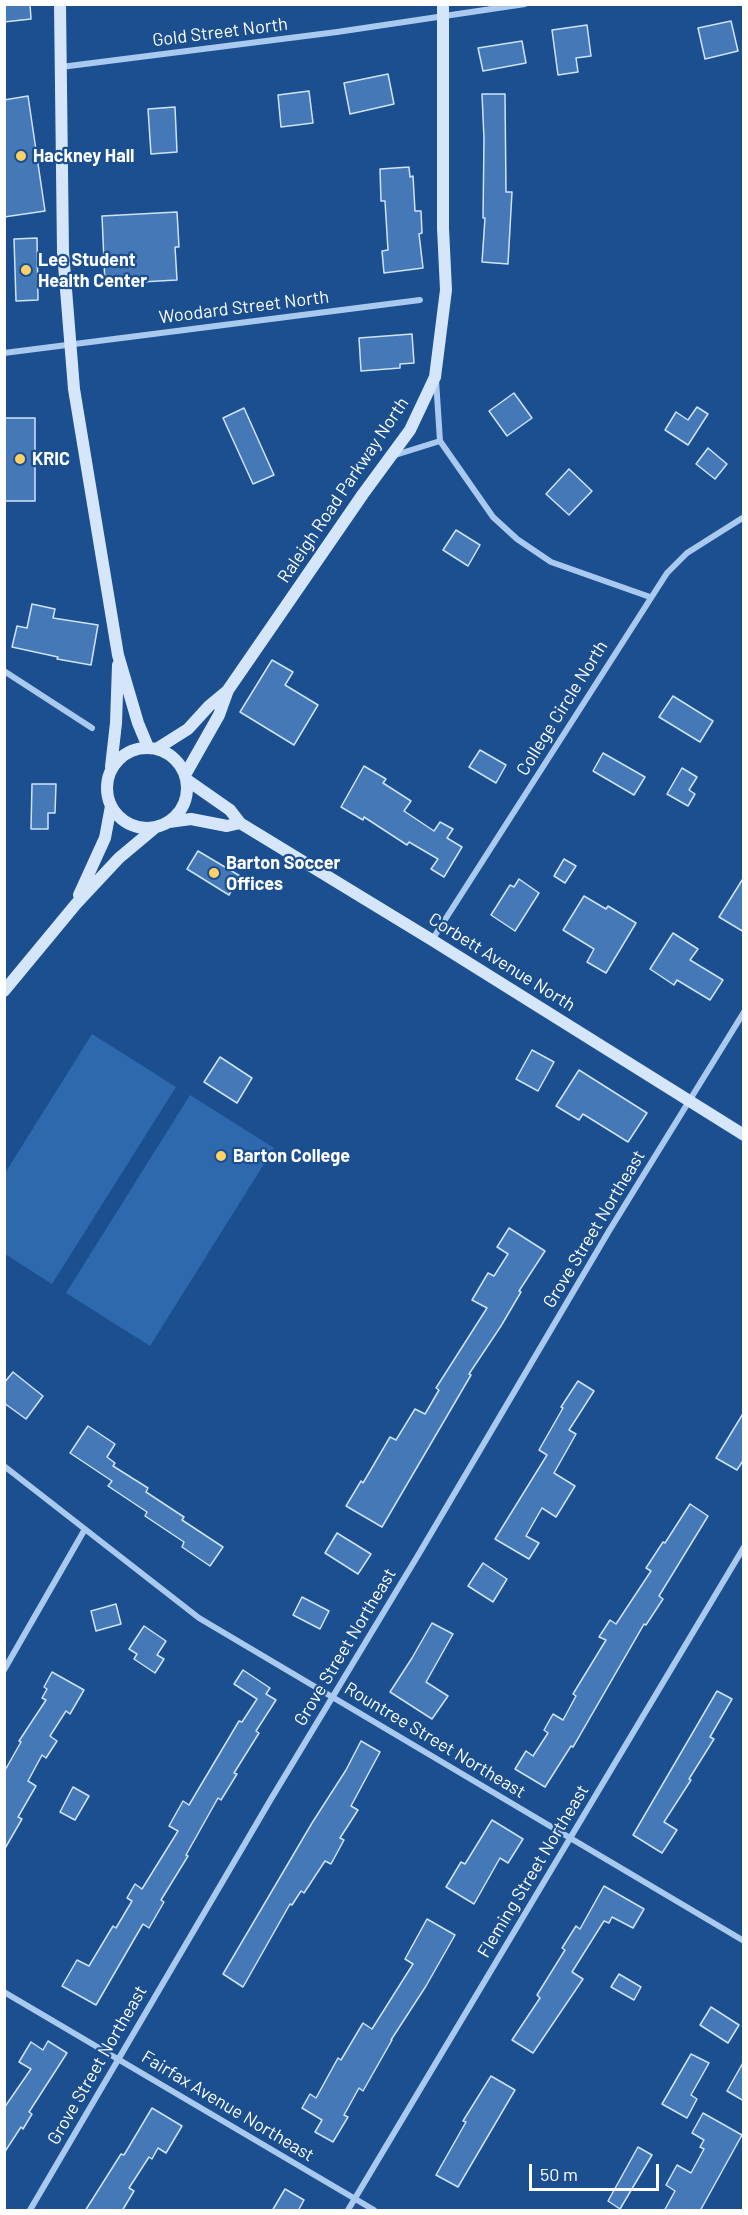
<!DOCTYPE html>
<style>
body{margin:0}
#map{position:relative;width:748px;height:2215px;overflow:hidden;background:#1b4f8f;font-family:Barlow,sans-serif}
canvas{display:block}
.frame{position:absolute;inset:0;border:6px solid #fff;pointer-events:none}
.scale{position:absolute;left:529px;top:2164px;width:130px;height:27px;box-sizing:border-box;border:3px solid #fff;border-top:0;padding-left:8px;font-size:18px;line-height:21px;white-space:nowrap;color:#fff;-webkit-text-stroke:4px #1b4f8f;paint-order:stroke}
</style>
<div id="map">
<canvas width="748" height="2215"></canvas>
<div class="frame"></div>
<div class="scale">50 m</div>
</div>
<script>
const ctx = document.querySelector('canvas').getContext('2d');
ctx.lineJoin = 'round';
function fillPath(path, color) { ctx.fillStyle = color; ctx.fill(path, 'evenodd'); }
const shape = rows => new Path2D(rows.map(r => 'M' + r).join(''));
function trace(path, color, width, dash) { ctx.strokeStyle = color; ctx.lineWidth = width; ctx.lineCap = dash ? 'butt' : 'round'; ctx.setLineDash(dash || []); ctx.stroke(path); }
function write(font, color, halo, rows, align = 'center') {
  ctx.font = font + ' Barlow,sans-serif'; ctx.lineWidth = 4.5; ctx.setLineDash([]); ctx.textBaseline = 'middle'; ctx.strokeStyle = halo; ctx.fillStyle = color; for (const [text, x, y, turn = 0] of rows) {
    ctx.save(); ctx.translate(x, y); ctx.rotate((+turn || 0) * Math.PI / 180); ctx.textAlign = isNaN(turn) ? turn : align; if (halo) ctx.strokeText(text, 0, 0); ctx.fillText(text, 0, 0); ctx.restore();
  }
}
fillPath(shape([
 [92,1034,176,1087,52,1284,5,1254,5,1173],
 [190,1095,274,1148,150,1346,66,1293]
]), '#2e69ad');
const building = shape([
 [4,4,30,4,31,19,4,22,4,4],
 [731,21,738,51,705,59,698,28,731,21],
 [587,25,591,56,576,58,578,72,558,75,552,30,587,25],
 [522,41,526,63,483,71,478,48,522,41],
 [388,74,394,104,350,114,344,83,388,74],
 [309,91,313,123,281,127,278,95,309,91],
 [482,94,505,94,506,192,512,192,508,264,482,262,485,218,483,218,484,139,482,94],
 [28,96,45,211,4,217,4,100,28,96],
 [175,107,177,152,151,154,148,109,175,107],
 [409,167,410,177,413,176,415,211,421,211,422,233,419,234,423,268,384,273,382,251,388,250,385,201,381,201,380,169,409,167],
 [177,212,179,247,175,247,177,280,105,284,102,216,177,212],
 [37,238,38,300,16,301,14,239,37,238],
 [412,334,414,363,400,364,400,368,361,371,359,338,412,334],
 [514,393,532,418,507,436,489,411,514,393],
 [697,407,708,414,688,445,665,430,676,412,688,420,697,407],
 [244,408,274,475,253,484,223,418,244,408],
 [4,418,35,418,35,501,4,501,4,418],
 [708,448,727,464,715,479,696,464,708,448],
 [569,469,592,491,569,515,546,494,569,469],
 [456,530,480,545,468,566,443,550,456,530],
 [32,604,55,609,53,618,98,625,91,665,57,659,58,657,12,647,17,626,27,628,32,604],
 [272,660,293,672,285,685,318,705,294,745,240,712,272,660],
 [673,696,713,721,700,742,659,717,673,696],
 [480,750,506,765,496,783,469,767,480,750],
 [603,753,645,777,634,795,593,771,603,753],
 [364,766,386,779,383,783,411,801,404,811,434,831,440,822,453,829,447,838,462,847,444,877,431,869,438,859,409,842,407,845,364,817,363,820,341,807,364,766],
 [682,768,697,777,689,790,695,794,688,806,667,794,682,768],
 [32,784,56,784,55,813,48,813,48,829,31,829,32,784],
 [198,851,240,876,229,895,187,869,198,851],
 [564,859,576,866,565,883,554,876,564,859],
 [744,877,744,932,719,917,744,877],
 [519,879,539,893,515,931,491,915,510,885,514,887,519,879],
 [584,896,606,909,608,906,636,923,606,973,587,962,594,949,563,930,584,896],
 [673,933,698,949,690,960,723,980,710,1000,677,980,674,985,650,969,673,933],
 [532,1050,554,1062,538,1091,516,1079,532,1050],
 [220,1057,252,1078,237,1103,204,1082,220,1057],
 [579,1070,647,1113,628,1142,583,1114,579,1120,556,1106,579,1070],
 [509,1228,545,1251,519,1291,521,1292,501,1326,469,1374,471,1375,382,1527,346,1506,361,1481,363,1483,390,1437,396,1440,415,1409,425,1414,439,1390,436,1388,487,1308,472,1300,488,1273,494,1276,508,1254,497,1247,509,1228],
 [13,1372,43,1396,26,1419,4,1403,4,1383,13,1372],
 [578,1381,594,1391,569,1430,576,1434,554,1473,575,1486,556,1517,542,1508,526,1536,539,1543,529,1559,495,1539,547,1455,539,1450,563,1408,561,1407,578,1381],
 [744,1412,744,1459,737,1470,716,1458,744,1412],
 [88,1426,115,1444,107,1457,115,1463,113,1466,148,1488,146,1492,184,1517,182,1520,223,1547,210,1566,182,1547,184,1542,145,1516,147,1512,108,1486,112,1481,70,1453,88,1426],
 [690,1504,708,1516,659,1596,663,1599,646,1625,644,1624,573,1747,571,1746,545,1787,515,1769,526,1751,533,1756,548,1733,544,1730,553,1714,563,1720,576,1696,573,1694,606,1640,599,1637,610,1620,616,1624,651,1571,646,1568,663,1542,665,1543,690,1504],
 [337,1533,371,1554,358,1574,325,1553,337,1533],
 [483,1563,507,1579,493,1602,468,1586,483,1563],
 [302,1597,329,1611,320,1629,293,1615,302,1597],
 [116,1604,121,1624,96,1631,91,1611,116,1604],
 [432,1623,453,1634,426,1682,448,1696,432,1719,390,1692,412,1658,432,1623],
 [144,1626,166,1641,157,1655,164,1659,155,1673,134,1659,137,1654,129,1649,144,1626],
 [243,1670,270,1688,266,1694,276,1700,256,1731,259,1733,234,1773,237,1774,221,1800,218,1798,186,1855,188,1856,161,1900,164,1902,149,1928,143,1924,96,2005,62,1986,77,1960,89,1966,113,1926,116,1928,132,1901,127,1898,135,1884,142,1889,178,1831,169,1826,183,1801,189,1805,239,1721,242,1722,257,1699,234,1684,243,1670],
 [52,1672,84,1690,70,1714,66,1711,50,1736,57,1741,46,1758,42,1755,28,1781,36,1786,18,1817,22,1819,4,1850,4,1772,21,1742,19,1741,46,1700,42,1698,47,1689,44,1687,52,1672],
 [717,1691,732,1699,710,1737,714,1739,689,1779,691,1780,664,1822,677,1830,662,1853,633,1835,717,1691],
 [361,1741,380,1752,351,1806,358,1810,340,1838,344,1840,331,1864,325,1861,304,1893,301,1891,292,1905,290,1904,243,1987,223,1974,312,1823,346,1770,361,1741],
 [73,1787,89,1796,75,1820,60,1812,73,1787],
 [492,1820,523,1839,508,1863,500,1858,474,1904,446,1887,461,1862,465,1864,492,1820],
 [604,1886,644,1909,633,1928,612,1917,609,1923,604,1921,572,1972,583,1979,533,2053,512,2040,540,1998,537,1995,565,1950,562,1948,576,1926,580,1929,604,1886],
 [427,1919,455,1935,426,1986,391,2040,392,2040,363,2091,359,2088,344,2115,348,2117,333,2142,315,2132,322,2120,302,2108,310,2094,316,2098,338,2058,341,2060,363,2023,372,2029,413,1964,405,1959,427,1919],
 [619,1974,641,1987,634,2000,611,1987,619,1974],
 [711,2007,739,2025,728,2043,700,2025,711,2007],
 [48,2041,67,2053,29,2112,32,2114,23,2129,21,2127,4,2153,4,2108,31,2069,19,2062,31,2042,43,2050,48,2041],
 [691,2054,709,2063,691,2095,697,2099,687,2118,662,2104,691,2054],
 [744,2061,744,2101,727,2091,744,2061],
 [491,2076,515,2090,458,2187,436,2175,466,2122,463,2121,491,2076],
 [152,2108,182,2126,166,2153,158,2148,152,2159,149,2157,129,2188,134,2191,122,2211,85,2211,121,2154,124,2155,152,2108],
 [703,2113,742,2135,700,2211,664,2211,675,2191,666,2185,677,2165,691,2173,704,2149,700,2147,704,2140,692,2133,703,2113],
 [638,2147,652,2155,620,2209,608,2201,638,2147],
 [285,2189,304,2200,298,2211,272,2211,285,2189]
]);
fillPath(building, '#4478b7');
trace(building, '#cfe3fa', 1.5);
trace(shape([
 [61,67,337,32,525,4],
 [4,353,420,300],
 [436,380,440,441,493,517,517,539,551,562,650,597],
 [392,456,440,441],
 [4,671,92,728],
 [432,940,667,573,687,553,744,517],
 [4,1466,199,1618,744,1941],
 [4,1670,85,1529],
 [4,1992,374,2210],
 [30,2210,271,1799,420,1552,609,1231,744,1012],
 [348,2210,744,1547]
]), '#a9c9ee', 6);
trace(shape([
 [60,4,63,252,74,389,118,655,138,723,148,747],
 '107 788a40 40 0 1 1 80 0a40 40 0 1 1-80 0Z',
 [158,748,188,729,209,706,227,691],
 [111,767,116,723,118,665],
 [185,775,219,715,228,690,363,494,410,430,435,377,446,290,443,228,443,4],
 [187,780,230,810,240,823,432,940,744,1135],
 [169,822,191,819,227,826,240,823],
 [79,895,105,838,111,806],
 [4,991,76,904,119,858,156,827]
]), '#d6e6fa', 12);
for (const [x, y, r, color] of [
 [21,156,6,"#ffd166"],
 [26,270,6,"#ffd166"],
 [20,459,6,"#ffd166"],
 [214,873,6,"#ffd166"],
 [221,1156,6,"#ffd166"]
]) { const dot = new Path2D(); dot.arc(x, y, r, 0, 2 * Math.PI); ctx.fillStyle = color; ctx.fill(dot); trace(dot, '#1b4f8f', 2); }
write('18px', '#fff', '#1b4f8f', [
 ["Gold Street North",220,32,-7],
 ["Woodard Street North",244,307,-7],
 ["Raleigh Road Parkway North",343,490,-56],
 ["College Circle North",562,708,-58],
 ["Corbett Avenue North",502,962,32],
 ["Grove Street Northeast",594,1229,-59],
 ["Grove Street Northeast",345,1647,-59],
 ["Rountree Street Northeast",435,1740,31],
 ["Fleming Street Northeast",533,1871,-59],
 ["Grove Street Northeast",97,2065,-60],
 ["Fairfax Avenue Northeast",228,2106,31]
]);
write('bold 18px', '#fff', '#1b4f8f', [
 ["Hackney Hall",33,156],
 ["Lee Student",38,260],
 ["Health Center",38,281],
 ["KRIC",32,459],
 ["Barton Soccer",226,863],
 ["Offices",226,884],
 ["Barton College",233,1156]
], 'left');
</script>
